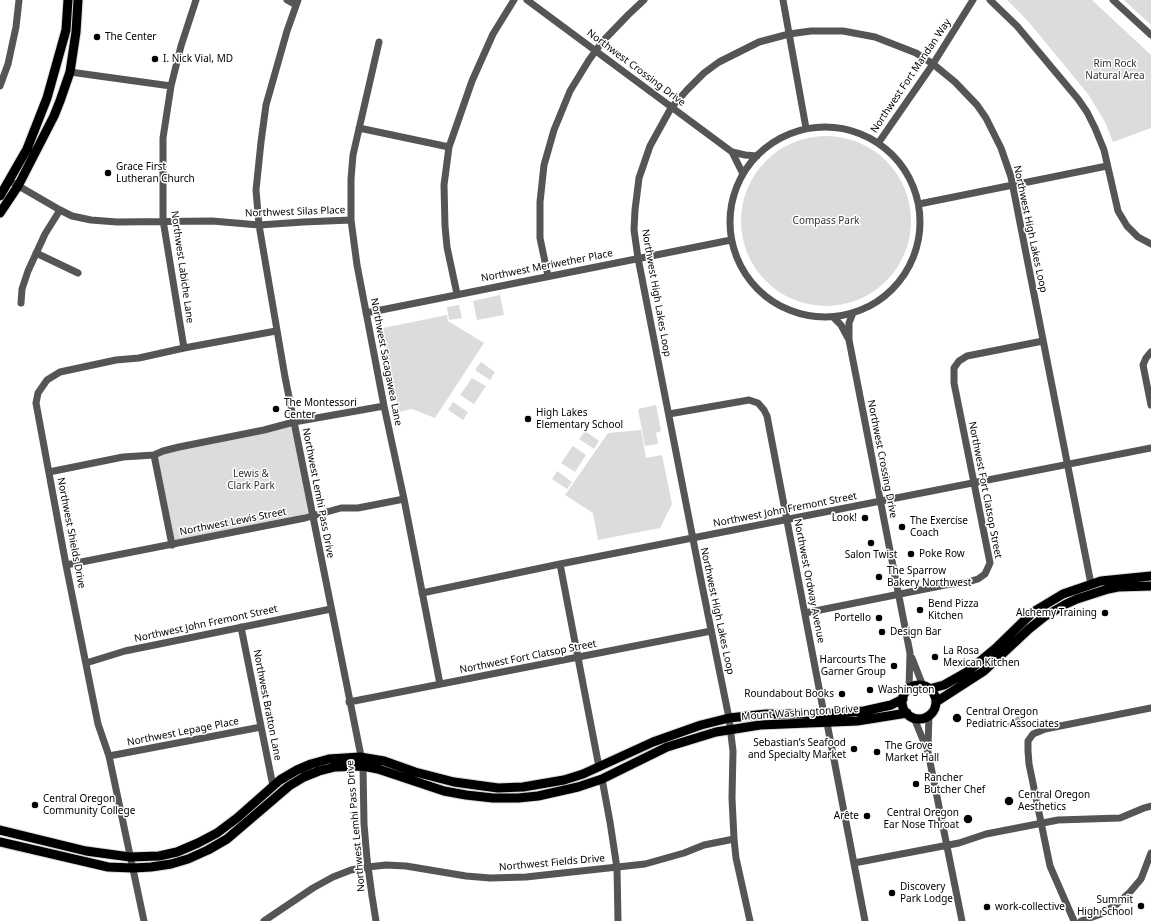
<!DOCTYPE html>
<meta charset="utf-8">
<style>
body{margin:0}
canvas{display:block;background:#fff}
</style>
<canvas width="1151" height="921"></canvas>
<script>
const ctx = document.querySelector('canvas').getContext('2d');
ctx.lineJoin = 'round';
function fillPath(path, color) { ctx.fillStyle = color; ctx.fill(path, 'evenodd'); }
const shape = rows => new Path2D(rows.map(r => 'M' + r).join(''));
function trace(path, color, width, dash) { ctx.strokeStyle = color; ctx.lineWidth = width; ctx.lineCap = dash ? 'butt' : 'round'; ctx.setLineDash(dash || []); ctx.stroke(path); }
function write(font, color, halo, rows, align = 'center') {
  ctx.font = font + ' "Noto Sans",sans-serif'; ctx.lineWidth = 3; ctx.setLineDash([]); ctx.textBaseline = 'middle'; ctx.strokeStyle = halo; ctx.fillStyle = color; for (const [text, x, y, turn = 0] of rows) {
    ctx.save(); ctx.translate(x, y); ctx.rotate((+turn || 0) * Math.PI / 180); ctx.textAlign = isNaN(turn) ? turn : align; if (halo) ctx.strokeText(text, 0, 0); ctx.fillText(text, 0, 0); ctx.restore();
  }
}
fillPath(shape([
 [1007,0,1092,0,1151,55,1151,128,1113,142,1105,122,1088,94,1027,20],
 [1124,0,1151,0,1151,25,1125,1],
 '741 221a85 85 0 1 1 170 0a85 85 0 1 1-170 0Z',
 [500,295,504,315,477,320,473,301],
 [459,305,462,318,449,320,447,307],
 [447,315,448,321,484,343,435,418,412,409,399,412,383,328],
 [481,362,495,372,490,380,475,370],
 [472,378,486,386,474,404,460,395],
 [453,402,468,412,463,420,448,410],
 [656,405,661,431,656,433,658,444,645,446,638,409],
 [294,422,312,517,172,545,154,455],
 [641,430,646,458,662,455,672,504,660,528,598,540,593,513,565,495,608,433],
 [585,431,599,441,594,449,579,439],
 [573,446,586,455,575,472,561,463],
 [557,471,572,482,567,489,552,479]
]), '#dcdcdc');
fillPath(shape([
 [1020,715,1025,722,1005,728,1004,726]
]), '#a3a3a3');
const major = shape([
 [0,196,27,149,47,98,66,30,68,0],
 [0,213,18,186,54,116,60,101,70,72,76,32,78,0],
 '902 702a17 17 0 1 1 34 0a17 17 0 1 1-34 0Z',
 [929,689,944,685,967,672,996,648,1033,612,1063,594,1101,581,1151,576],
 [936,702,984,671,1029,629,1044,617,1066,604,1077,599,1108,589,1118,587,1151,586],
 [0,830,86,851,130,857,159,856,177,852,198,843,217,833,237,818,280,780,297,770,311,764,329,759,360,757,384,761,415,772,454,782,498,788,523,787,564,780,583,774,653,742,701,725,729,718,766,714,824,714,864,711,891,705,903,699],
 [0,842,108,867,133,868,151,867,171,864,188,859,208,850,227,839,289,786,304,777,319,771,335,767,363,766,378,769,444,791,466,795,493,798,518,798,538,796,578,787,602,779,667,747,716,732,760,725,857,721,907,713]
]);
trace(major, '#dbdbdb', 11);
trace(shape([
 [287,0,296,5],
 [298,0,287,31,266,105,261,142,256,190,259,225,285,377,363,766,364,824,367,859,372,896,376,921],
 [527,0,732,152,745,155,757,156],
 [783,0,806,128],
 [990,0,1017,26,1078,99,1087,112,1095,128,1104,150,1118,211,1127,226,1138,237,1151,244],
 [1113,0,1151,35],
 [379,42,353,155,351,179,351,220,357,265,384,406,404,499,440,684],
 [70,72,171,86],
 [0,86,8,64,16,27,19,0],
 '730 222a95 95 0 1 1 190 0a95 95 0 1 1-190 0Z',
 [359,128,449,147],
 [879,142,933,64,973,0],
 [732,152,743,174],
 [10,181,60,210,72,216,91,220,117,222,212,221,259,225,303,222,351,220],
 [919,204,1107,166],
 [36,253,78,273],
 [548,276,540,238,540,202,544,165,554,130,570,91,589,60,602,42,628,15,644,0],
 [457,294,447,247,445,226,444,185,449,147,472,81,493,34,514,0],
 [21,303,22,289,28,271,45,234,60,210],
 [366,313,731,240],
 [853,313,849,323,849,340,910,653,909,688],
 [833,317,841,325,848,338],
 [184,348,163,220,163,138,171,86,181,46,196,0],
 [1151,352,1146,358,1143,365,1151,405],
 [669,414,749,400,758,403,764,410,767,416,824,714],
 [154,455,172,545],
 [49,472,123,457,154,455,163,451,179,447,264,430,294,422,384,406],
 [560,564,599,767],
 [66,565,305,518,341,508,358,508,404,499],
 [422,593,560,564,1151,448],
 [805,613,945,585,968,582,978,579,985,574,990,563,954,383,954,368,959,361,967,356,1043,341],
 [241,627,273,786],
 [912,658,923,686],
 [86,663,125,651,331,609],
 [349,702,711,631],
 [914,718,928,752,962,921],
 [827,723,865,921],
 [928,746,929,715],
 [109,756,261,727],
 [602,779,610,822,617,868,618,921],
 [854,863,959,843,986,834,1058,820,1120,818,1144,808,1151,806],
 [144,921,109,756,98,724,66,565,36,403,38,393,47,380,60,372,116,360,139,358,184,348,276,331],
 [264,921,313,888,333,877,351,870,368,867,386,865,406,866,466,876,490,878,526,877,645,864,684,853,704,845,734,839],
 [750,921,736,858,734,839,732,798,733,751,729,718,702,585,638,258,634,230,635,210,639,178,650,146,671,108,687,90,704,73,719,62,759,42,789,34,811,31,843,31,875,37,916,53,933,64,955,82,977,105,986,118,1001,148,1011,177,1091,584],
 [1074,921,1050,866,1029,764,1028,751,1028,741,1033,734,1045,729,1151,708],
 [1081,921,1101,914,1117,904,1130,892,1141,879,1151,853]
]), '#555', 7);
trace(major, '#000', 9);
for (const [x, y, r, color] of [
 [97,37,4,"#000"],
 [155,59,4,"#000"],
 [108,173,4,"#000"],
 [276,409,4,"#000"],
 [528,419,4,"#000"],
 [865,518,4,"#000"],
 [902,527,4,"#000"],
 [871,543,4,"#000"],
 [911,554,4,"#000"],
 [879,577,4,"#000"],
 [920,610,4,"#000"],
 [1105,613,4,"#000"],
 [879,618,4,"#000"],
 [882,632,4,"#000"],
 [935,657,4,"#000"],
 [894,666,4,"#000"],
 [870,690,4,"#000"],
 [842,694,4,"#000"],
 [957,718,5,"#000"],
 [854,749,4,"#000"],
 [877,752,4,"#000"],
 [916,784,4,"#000"],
 [1009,801,5,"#000"],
 [35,805,4,"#000"],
 [867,816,4,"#000"],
 [968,819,5,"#000"],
 [892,893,4,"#000"],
 [1141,906,4,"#000"],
 [987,907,4,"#000"]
]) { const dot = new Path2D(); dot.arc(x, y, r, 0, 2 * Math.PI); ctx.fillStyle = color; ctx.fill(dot); trace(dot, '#fff', 1.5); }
write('10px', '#000', '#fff', [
 ["The Center",105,37],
 ["I. Nick Vial, MD",163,59],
 ["Grace First",116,167],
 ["Lutheran Church",116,179],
 ["The Montessori",284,403],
 ["Center",284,415],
 ["High Lakes",536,413],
 ["Elementary School",536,425],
 ["Look!",857,518,"right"],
 ["The Exercise",910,521],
 ["Coach",910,533],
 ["Poke Row",919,554],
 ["Salon Twist",871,555,"center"],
 ["The Sparrow",887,571],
 ["Bakery Northwest",887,583],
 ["Bend Pizza",928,604],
 ["Kitchen",928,616],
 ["Alchemy Training",1097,613,"right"],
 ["Portello",871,618,"right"],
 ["Design Bar",890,632],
 ["La Rosa",943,651],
 ["Mexican Kitchen",943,663],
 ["Harcourts The",886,660,"right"],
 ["Garner Group",886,672,"right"],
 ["Washington",878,690],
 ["Roundabout Books",834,694,"right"],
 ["Central Oregon",966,712],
 ["Pediatric Associates",966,724],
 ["Sebastian’s Seafood",846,743,"right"],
 ["and Specialty Market",846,755,"right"],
 ["The Grove",885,746],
 ["Market Hall",885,758],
 ["Rancher",924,778],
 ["Butcher Chef",924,790],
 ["Central Oregon",1018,795],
 ["Aesthetics",1018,807],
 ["Central Oregon",43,799],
 ["Community College",43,811],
 ["Central Oregon",959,813,"right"],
 ["Ear Nose Throat",959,825,"right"],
 ["Arête",859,816,"right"],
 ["Discovery",900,887],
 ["Park Lodge",900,899],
 ["Summit",1133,900,"right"],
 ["High School",1133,912,"right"],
 ["work-collective",995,907]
], 'left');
write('10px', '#333', '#fff', [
 ["Rim Rock",1115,64],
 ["Natural Area",1115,76],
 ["Compass Park",826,221],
 ["Lewis &",251,474],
 ["Clark Park",251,486]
]);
write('10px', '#000', '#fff', [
 ["Northwest Crossing Drive",636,68,37],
 ["Northwest Fort Mandan Way",911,76,-56],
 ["Northwest Silas Place",295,212,-2],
 ["Northwest High Lakes Loop",1030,229,78],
 ["Northwest Meriwether Place",547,266,-11],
 ["Northwest Labiche Lane",182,267,82],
 ["Northwest High Lakes Loop",656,293,80],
 ["Northwest Sacagawea Lane",386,362,79],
 ["Northwest Crossing Drive",882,459,79],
 ["Northwest Fort Clatsop Street",985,490,79],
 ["Northwest Lemhi Pass Drive",318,493,79],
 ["Northwest John Fremont Street",785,510,-11],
 ["Northwest Lewis Street",233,522,-11],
 ["Northwest Shields Drive",71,533,79],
 ["Northwest Ordway Avenue",809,581,79],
 ["Northwest High Lakes Loop",717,611,78],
 ["Northwest John Fremont Street",206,624,-12],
 ["Northwest Fort Clatsop Street",528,657,-11],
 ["Northwest Bratton Lane",267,705,79],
 ["Mount Washington Drive",800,713,-4],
 ["Northwest Lepage Place",183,732,-11],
 ["Northwest Lemhi Pass Drive",356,826,-95],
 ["Northwest Fields Drive",552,863,-5]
]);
</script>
